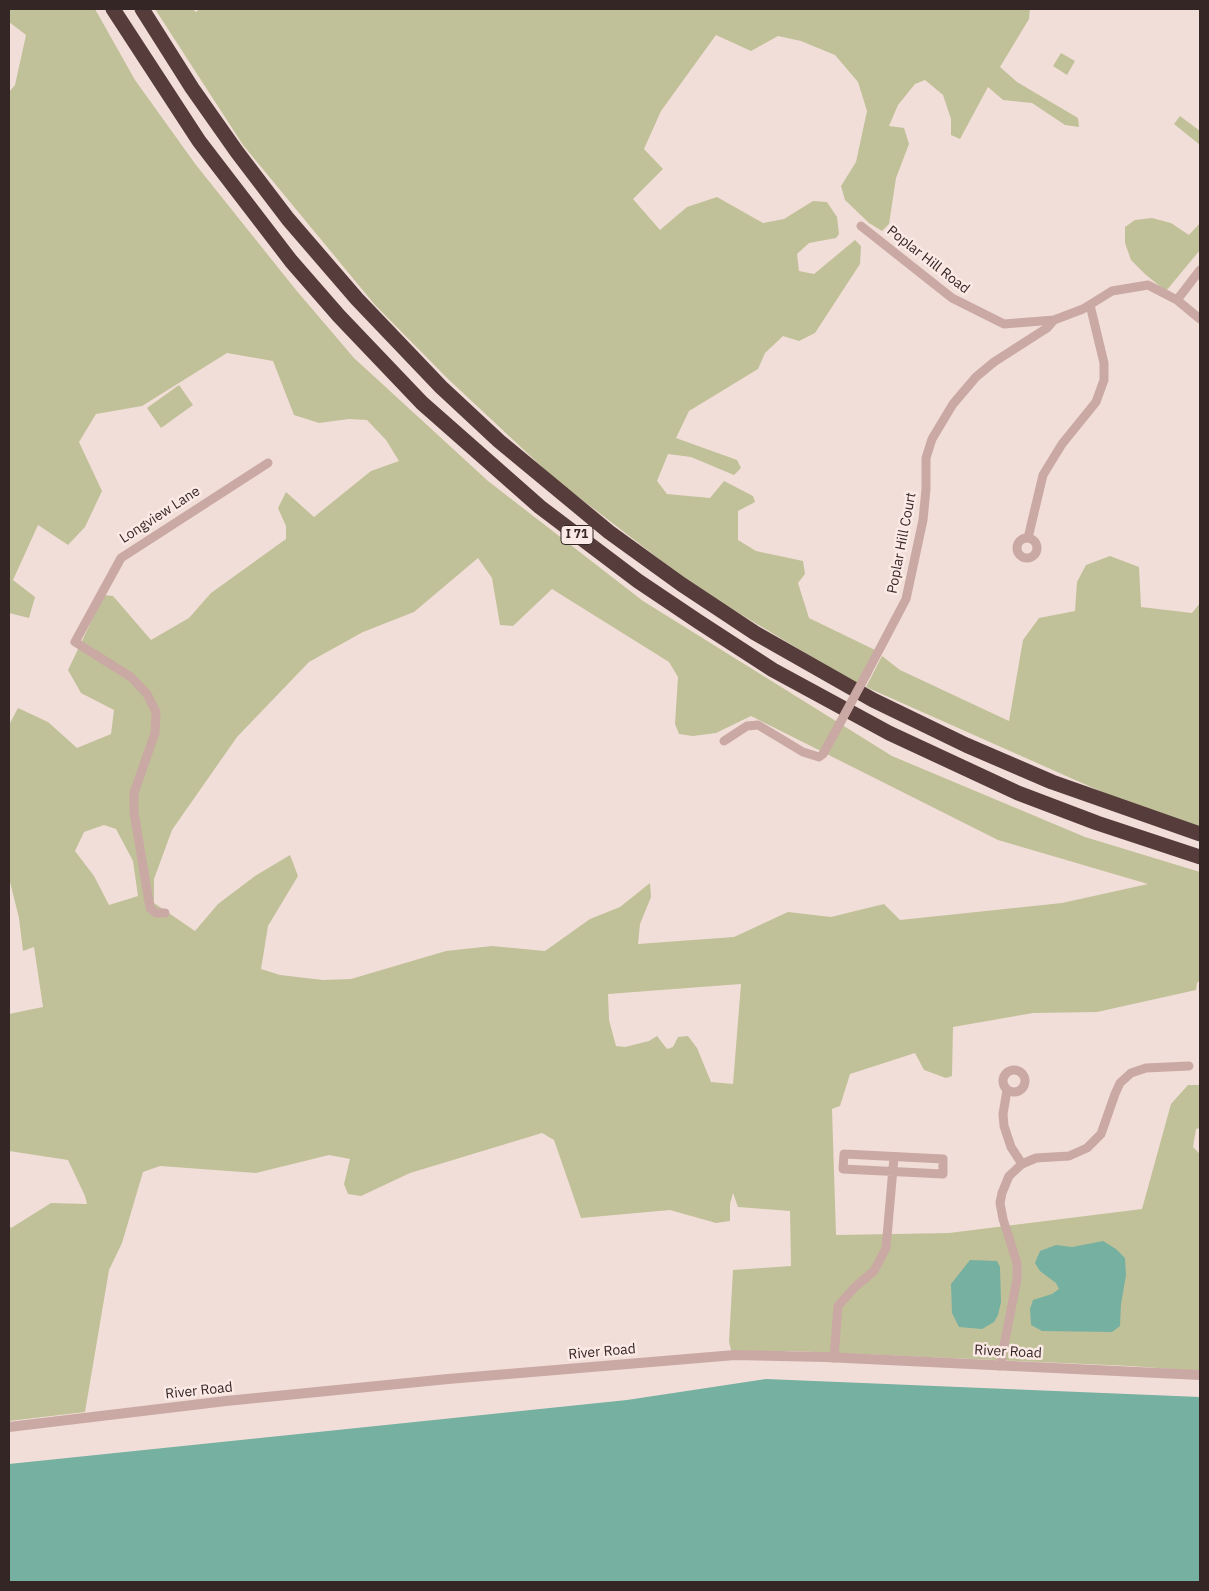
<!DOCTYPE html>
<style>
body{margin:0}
#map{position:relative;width:1209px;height:1591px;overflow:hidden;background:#f2ded8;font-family:"IBM Plex Sans",sans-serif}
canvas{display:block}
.frame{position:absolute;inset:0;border:10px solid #352626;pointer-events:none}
</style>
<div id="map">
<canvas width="1209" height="1591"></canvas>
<div class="frame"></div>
</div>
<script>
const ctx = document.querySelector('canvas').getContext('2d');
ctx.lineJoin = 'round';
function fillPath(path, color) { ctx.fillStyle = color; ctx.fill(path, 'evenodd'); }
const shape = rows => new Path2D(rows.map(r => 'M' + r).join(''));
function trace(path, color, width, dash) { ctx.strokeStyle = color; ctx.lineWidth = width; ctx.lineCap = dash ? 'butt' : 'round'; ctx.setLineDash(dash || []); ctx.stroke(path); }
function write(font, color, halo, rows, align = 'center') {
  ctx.font = font + ' "IBM Plex Sans",sans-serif'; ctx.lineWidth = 5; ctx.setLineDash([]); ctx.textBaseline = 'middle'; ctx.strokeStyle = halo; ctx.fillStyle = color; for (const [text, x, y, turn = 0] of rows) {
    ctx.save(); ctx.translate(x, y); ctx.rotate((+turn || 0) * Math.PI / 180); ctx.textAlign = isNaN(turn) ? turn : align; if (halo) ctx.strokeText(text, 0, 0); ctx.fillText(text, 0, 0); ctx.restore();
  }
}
fillPath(shape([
 [9,9,95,9,135,80,196,165,296,290,354,358,488,481,643,601,892,756,1085,837,1200,872,1200,980,1197,983,1196,990,1097,1012,1033,1013,953,1027,952,1076,946,1078,924,1070,915,1053,850,1074,840,1106,832,1109,836,1235,949,1233,1142,1209,1171,1104,1188,1085,1200,1085,1200,1128,1196,1129,1193,1147,1200,1154,1200,1371,1130,1366,792,1351,734,1352,731,1350,729,1342,733,1270,791,1266,790,1211,738,1207,733,1193,730,1204,730,1221,716,1223,670,1210,581,1218,554,1140,542,1133,410,1173,361,1196,348,1194,344,1184,350,1159,329,1155,256,1173,160,1166,143,1172,122,1243,109,1270,85,1412,9,1421,9,1225,11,1228,51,1203,87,1204,85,1196,68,1160,9,1151,9,1014,43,1007,34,947,23,951,19,918,9,878,9,725,18,708,48,722,77,748,111,734,114,710,81,693,68,670,104,595,113,596,151,640,189,618,211,593,286,539,286,526,278,508,286,492,314,517,371,471,399,461,386,440,367,420,349,419,319,423,294,415,273,361,227,353,142,406,96,414,79,442,102,491,85,527,68,545,38,525,13,580,35,597,29,618,9,613,9,92,15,85,26,35,9,22],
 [478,558,492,578,500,625,513,626,552,589,669,662,678,677,675,724,679,734,693,736,716,733,751,716,998,840,1148,884,1062,903,900,920,884,904,831,917,788,912,734,937,638,944,640,924,651,897,650,883,620,907,590,919,545,951,492,946,446,951,351,979,323,980,280,975,261,969,268,926,298,876,290,855,255,876,218,904,195,931,154,903,154,879,172,830,237,737,309,662,363,632,414,612],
 [104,825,116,829,133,861,138,896,109,905,94,876,75,851,84,832],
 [741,984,733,1084,711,1082,697,1048,688,1036,678,1037,673,1047,667,1049,657,1036,649,1041,625,1047,616,1046,609,1020,608,994],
 [155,9,192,9,196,12,199,9,1030,9,1029,19,1000,67,1017,82,1078,118,1079,127,1065,125,1032,103,1003,100,988,87,960,139,951,135,951,119,943,95,925,80,915,84,898,105,889,126,904,128,909,144,896,178,889,224,882,231,869,223,845,200,841,186,856,162,867,111,858,82,835,55,801,41,778,36,751,51,716,35,661,111,644,149,663,169,633,199,660,230,687,207,717,197,763,223,784,219,813,201,827,202,837,217,839,234,836,238,809,243,797,254,799,271,814,274,855,240,861,246,860,264,815,333,799,341,783,336,765,353,758,369,689,411,676,438,737,460,741,468,734,475,691,457,668,454,657,481,667,494,710,498,724,481,753,496,755,502,738,511,738,540,756,551,803,561,805,574,798,583,809,618,875,650,857,684,697,588,555,479,447,378,375,305,243,145],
 [1061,53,1075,61,1067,75,1053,66],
 [1180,116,1200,131,1200,145,1174,124],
 [1152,218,1171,223,1189,235,1200,223,1200,250,1166,291,1146,275,1131,260,1125,243,1125,227,1135,220],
 [179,385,193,405,161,428,147,408],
 [1110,556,1139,567,1141,607,1192,613,1200,603,1200,827,1127,803,866,687,882,656,900,670,1009,721,1023,640,1039,618,1075,611,1077,582,1086,565]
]), '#c0c198');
fillPath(shape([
 [1103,1241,1116,1249,1125,1258,1126,1275,1121,1304,1120,1326,1112,1332,1042,1331,1031,1325,1030,1309,1033,1300,1052,1294,1059,1289,1056,1283,1040,1271,1035,1263,1040,1251,1056,1245,1072,1247],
 [970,1260,997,1261,1000,1267,1001,1302,998,1315,994,1322,982,1329,959,1327,952,1313,951,1284],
 [766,1379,1200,1397,1200,1582,9,1582,9,1464,627,1400]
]), '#76b0a1');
trace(shape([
 [861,226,952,298,1004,324,1054,320,1083,309,1112,291,1148,285,1177,300,1200,319],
 [1177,300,1200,270],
 '1017 548a10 10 0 1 1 20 0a10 10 0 1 1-20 0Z',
 [1028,538,1043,475,1062,444,1096,402,1104,380,1104,363,1090,305],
 [867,673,906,599,923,520,926,489,926,458,932,439,953,404,976,377,994,362,1047,328,1054,320],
 [724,741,747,726,758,725,803,752,819,757,823,754,839,725],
 [165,913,156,913,150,908,134,812,134,793,155,733,156,712,147,694,131,677,75,642,121,558,268,463],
 '1003 1081a11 11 0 1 1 22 0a11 11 0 1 1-22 0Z',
 [1007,1090,1003,1114,1004,1126,1011,1147,1022,1164],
 [844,1154,943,1159,943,1174,843,1169,844,1154],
 [834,1358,838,1306,855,1287,874,1271,886,1248,894,1157],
 [1000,1366,1017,1279,1017,1263,1003,1219,1000,1203,1002,1193,1009,1176,1022,1164,1036,1158,1069,1156,1087,1148,1101,1134,1115,1094,1120,1083,1131,1073,1146,1068,1189,1066]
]), '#caa9a4', 9);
trace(shape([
 [9,1427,226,1401,448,1379,735,1355,825,1357,1200,1375]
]), '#caa9a4', 10);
trace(shape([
 [113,9,199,141,291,261,339,316,422,403,540,507,638,581,699,622,773,670,889,733,1018,793,1097,823,1200,857],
 [142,9,192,88,237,152,288,219,357,299,441,387,499,441,609,532,681,584,755,633,873,700,966,745,1052,782,1200,834]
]), '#573c3c', 15);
trace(shape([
 [839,725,867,673]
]), '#caa9a4', 9);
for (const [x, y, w] of [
 [577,535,32]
]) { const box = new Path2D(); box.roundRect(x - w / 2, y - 9.5, w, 19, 4); ctx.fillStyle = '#fae9e4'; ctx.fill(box); trace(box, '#352626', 1); }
write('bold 12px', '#352626', null, [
 ["I 71",577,535]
]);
write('14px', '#352626', '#fae9e4', [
 ["Poplar Hill Road",928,260,38],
 ["Longview Lane",160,515,-33],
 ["Poplar Hill Court",902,543,-79],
 ["River Road",602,1352,-5],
 ["River Road",1008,1352,3],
 ["River Road",199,1391,-6]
]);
</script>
